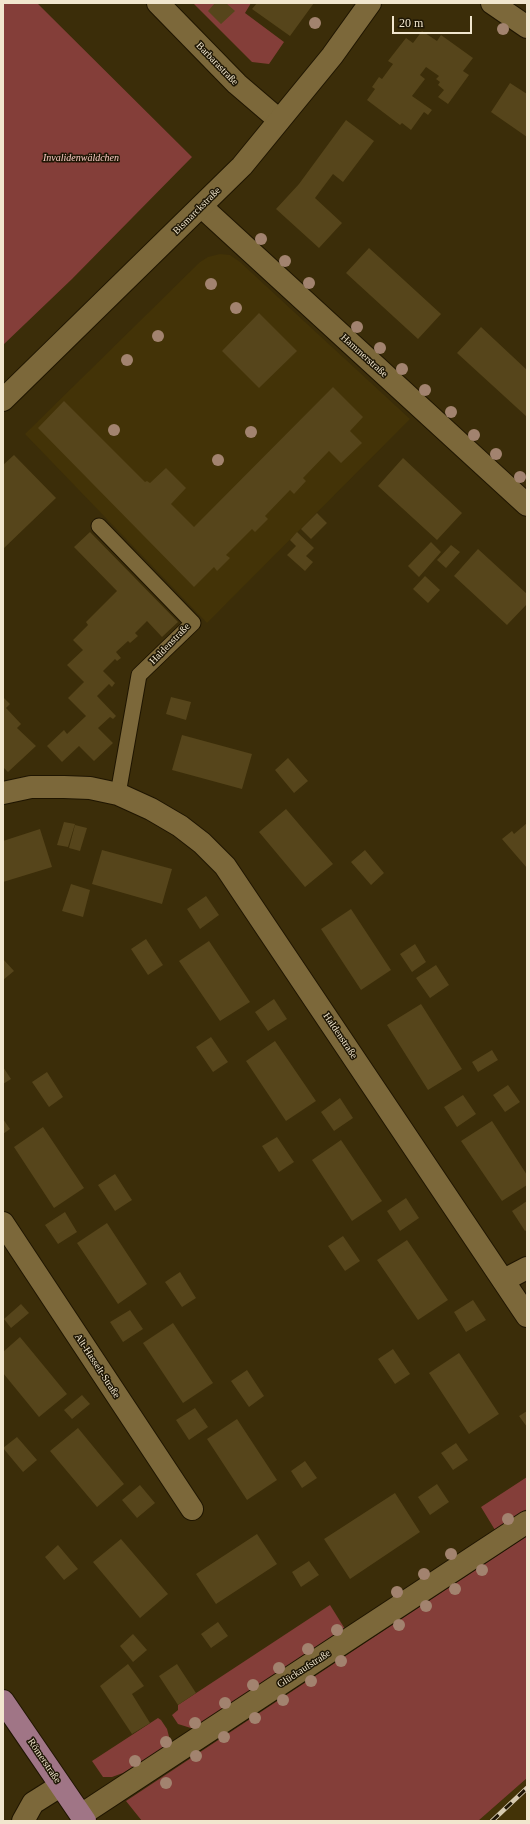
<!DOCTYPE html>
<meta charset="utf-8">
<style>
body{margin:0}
#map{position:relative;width:530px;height:1824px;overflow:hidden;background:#3b2d09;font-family:Georgia,serif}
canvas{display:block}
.frame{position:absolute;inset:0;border:4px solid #f1e6ce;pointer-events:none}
.scale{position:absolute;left:392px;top:16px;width:80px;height:18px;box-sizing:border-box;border:2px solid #f1e6ce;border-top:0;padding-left:5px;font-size:12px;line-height:14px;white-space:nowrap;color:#f1e6ce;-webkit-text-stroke:3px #1e1604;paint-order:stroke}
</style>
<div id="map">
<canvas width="530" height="1824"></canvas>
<div class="frame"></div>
<div class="scale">20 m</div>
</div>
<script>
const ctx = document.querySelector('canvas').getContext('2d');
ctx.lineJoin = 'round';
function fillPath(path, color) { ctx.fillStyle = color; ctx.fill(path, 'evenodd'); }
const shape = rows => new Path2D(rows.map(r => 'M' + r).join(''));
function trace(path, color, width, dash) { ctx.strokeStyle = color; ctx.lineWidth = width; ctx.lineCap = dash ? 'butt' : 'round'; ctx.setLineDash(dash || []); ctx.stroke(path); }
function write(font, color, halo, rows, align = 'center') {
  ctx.font = font + ' Georgia,serif'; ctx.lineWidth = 3; ctx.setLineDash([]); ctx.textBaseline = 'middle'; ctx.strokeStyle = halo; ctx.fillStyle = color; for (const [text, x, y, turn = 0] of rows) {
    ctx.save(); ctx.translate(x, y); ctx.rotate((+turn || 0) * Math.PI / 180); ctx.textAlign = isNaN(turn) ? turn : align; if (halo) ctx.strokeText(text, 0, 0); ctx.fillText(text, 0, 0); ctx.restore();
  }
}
fillPath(shape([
 [220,254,230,255,240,262,410,419,207,623,25,434,200,262,208,257],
 [527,1778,527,1821,478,1821]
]), '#433307');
fillPath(shape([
 [3,3,37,3,192,157,72,279,3,345],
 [193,3,251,3,245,13,284,42,269,64,252,62],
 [527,1477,527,1509,495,1530,481,1507],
 [527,1536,527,1778,478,1821,142,1821,126,1801],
 [330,1605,345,1629,194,1729,178,1724,172,1715,178,1710,178,1705],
 [158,1718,161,1720,167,1729,171,1744,123,1773,112,1777,103,1777,92,1761]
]), '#843e39');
fillPath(shape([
 [215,3,226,3,235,11,221,24,208,11],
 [257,3,314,3,290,36,252,9],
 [422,31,437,41,441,35,473,58,463,71,469,75,448,104,438,97,444,90,438,85,440,82,436,79,439,76,426,67,420,75,425,79,412,96,432,110,428,115,424,112,411,130,402,123,400,125,367,100,375,89,372,87,379,77,382,79,393,64,388,61,406,38,413,43],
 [510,83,527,94,527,137,491,112],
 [346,120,374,141,343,182,333,174,315,198,342,223,319,248,276,209,299,184],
 [369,248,441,314,418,339,346,273],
 [259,313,297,351,259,388,222,351],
 [481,327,527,370,527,417,457,353],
 [333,387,363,417,350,431,362,443,341,463,329,451,303,478,306,481,294,494,290,490,265,516,268,519,255,532,252,529,226,555,230,558,217,571,214,567,194,587,38,428,64,401,145,482,147,481,150,483,166,468,186,488,171,504,194,527],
 [14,455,56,498,3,549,3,465],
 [403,458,462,513,437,540,378,486],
 [317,513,327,523,311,539,301,529],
 [90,532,178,622,162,637,147,621,135,633,138,636,130,643,128,641,116,652,121,658,117,661,115,659,103,671,115,683,112,687,109,684,97,696,116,716,113,719,110,717,98,728,113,743,94,761,79,746,62,762,47,746,64,730,67,734,86,716,68,698,84,682,67,665,83,650,73,640,88,625,86,622,117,591,74,547],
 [297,532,314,548,306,556,313,562,305,571,287,555,296,546,290,540],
 [431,542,441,552,419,577,408,566],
 [451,545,460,552,446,568,437,560],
 [478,549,527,594,527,604,507,625,454,576],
 [425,576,440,590,428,603,413,589],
 [3,697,10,704,6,708,21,724,17,728,36,746,8,772,3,767],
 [171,697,191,702,186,720,166,714],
 [182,735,252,754,242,789,172,770],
 [288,758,308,781,294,793,275,770],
 [286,809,333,864,305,887,259,832],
 [64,822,75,824,68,847,57,845],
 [527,823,527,868,502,839,512,831,514,834],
 [75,825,87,828,80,851,69,848],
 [40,829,52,867,3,882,3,841],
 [102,850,172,869,162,904,92,884],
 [365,850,384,873,371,885,351,862],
 [71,884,90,890,83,917,62,911],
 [206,896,219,915,200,929,187,909],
 [351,909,391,970,361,990,321,929],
 [146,939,163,965,148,975,131,949],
 [209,941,250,1002,220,1021,179,961],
 [415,944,426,962,412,972,400,954],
 [3,959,14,971,3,980],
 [436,965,449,985,430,998,416,978],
 [274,999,287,1019,268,1031,255,1012],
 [421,1004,462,1069,428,1090,387,1025],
 [211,1037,228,1062,213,1072,196,1047],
 [275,1041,316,1101,286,1121,246,1061],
 [492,1050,498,1060,478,1072,472,1062],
 [3,1067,11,1079,3,1084],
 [47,1072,63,1097,49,1107,32,1082],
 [508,1085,520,1102,505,1112,493,1095],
 [463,1095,476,1114,457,1127,444,1107],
 [340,1098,353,1118,334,1131,321,1112],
 [3,1119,10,1129,3,1134],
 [492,1121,527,1175,527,1185,502,1201,461,1141],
 [43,1127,84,1188,54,1208,14,1147],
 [277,1137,294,1162,279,1172,262,1146],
 [341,1140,382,1201,352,1221,312,1160],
 [115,1174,132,1200,115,1211,98,1185],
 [406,1198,419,1218,400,1231,387,1211],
 [527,1201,527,1230,525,1231,512,1211],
 [65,1212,77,1232,58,1244,45,1225],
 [107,1223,147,1284,118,1304,77,1243],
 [343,1236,360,1261,345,1271,328,1246],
 [407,1240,448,1300,418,1320,377,1260],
 [180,1272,196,1298,182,1307,165,1282],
 [473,1300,486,1320,466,1332,454,1312],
 [21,1304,29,1313,11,1328,4,1319],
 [130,1310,143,1329,123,1342,110,1322],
 [173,1323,213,1383,183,1403,143,1343],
 [20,1337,67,1394,39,1417,3,1373,3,1352],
 [393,1349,410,1374,395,1384,378,1359],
 [459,1353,499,1414,469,1434,429,1373],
 [247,1370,264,1396,249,1407,231,1381],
 [82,1395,90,1404,72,1419,64,1410],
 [195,1408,208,1427,189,1440,176,1420],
 [527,1411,527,1427,519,1416],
 [237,1419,277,1480,247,1500,207,1439],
 [78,1428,124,1484,97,1507,50,1451],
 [17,1437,37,1460,23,1472,3,1448],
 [456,1443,468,1460,453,1470,441,1453],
 [305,1461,317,1478,302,1488,291,1471],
 [437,1484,449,1502,430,1515,418,1497],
 [140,1485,155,1503,137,1518,122,1500],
 [395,1493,420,1532,350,1579,324,1539],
 [257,1534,277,1564,216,1604,196,1574],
 [121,1539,168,1594,140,1618,93,1562],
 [58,1545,78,1569,64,1580,45,1557],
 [309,1561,319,1575,301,1587,292,1572],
 [218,1622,228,1636,211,1648,201,1634],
 [133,1634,147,1650,133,1662,120,1646],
 [128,1664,144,1686,132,1694,150,1723,132,1734,100,1686],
 [177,1664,196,1693,178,1705,159,1676]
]), '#56451b');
const lane = shape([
 [99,526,193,623,139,675,118,794]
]);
const street = shape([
 [158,3,237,84,279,120],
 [492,3,527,27],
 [202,207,527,505],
 [3,793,31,787,64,787,90,788,118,794,151,809,180,826,202,843,225,866,527,1316],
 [3,1223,192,1509],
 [504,1280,527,1268],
 [81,1815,527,1522],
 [23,1821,33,1803,60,1786]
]);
const secondary = shape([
 [3,400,242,166,332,56,370,3]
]);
const primary = shape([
 [3,1701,85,1821]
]);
trace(lane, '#1f1500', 17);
trace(street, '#1f1500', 24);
trace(secondary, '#1f1500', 24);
trace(primary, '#1f1500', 24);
trace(lane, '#7c683a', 15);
trace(street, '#7c683a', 22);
trace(secondary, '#7c683a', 22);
trace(primary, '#a07586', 22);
const rail = shape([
 [492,1821,527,1788]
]);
trace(rail, '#d5c9af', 4.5);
trace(rail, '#1e1604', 3, [9]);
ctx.fillStyle = '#a2836f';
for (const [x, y] of [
 [315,23],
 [503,29],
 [261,239],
 [285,261],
 [309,283],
 [211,284],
 [236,308],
 [357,327],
 [158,336],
 [380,348],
 [127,360],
 [402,369],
 [425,390],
 [451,412],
 [114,430],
 [251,432],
 [474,435],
 [496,454],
 [218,460],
 [520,477],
 [508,1519],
 [451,1554],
 [482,1570],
 [424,1574],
 [455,1589],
 [397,1592],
 [426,1606],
 [399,1625],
 [337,1630],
 [308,1649],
 [341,1661],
 [279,1668],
 [311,1681],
 [253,1685],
 [283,1700],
 [225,1703],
 [255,1718],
 [195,1723],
 [224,1737],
 [166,1742],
 [196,1756],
 [135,1761],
 [166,1783]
]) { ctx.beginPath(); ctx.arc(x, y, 6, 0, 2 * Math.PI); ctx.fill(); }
write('10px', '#f1e6ce', '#1e1604', [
 ["Barbarastraße",217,64,46],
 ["Bismarckstraße",197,211,-45],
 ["Hammerstraße",364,356,42],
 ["Haldenstraße",170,644,-46],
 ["Haldenstraße",340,1036,56],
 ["Alt-Hasselt-Straße",97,1366,57],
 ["Glückaufstraße",304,1669,-33],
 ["Römerstraße",44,1761,56]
]);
write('italic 10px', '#f7c9c3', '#1e1604', [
 ["Invalidenwäldchen",81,158]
]);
</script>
